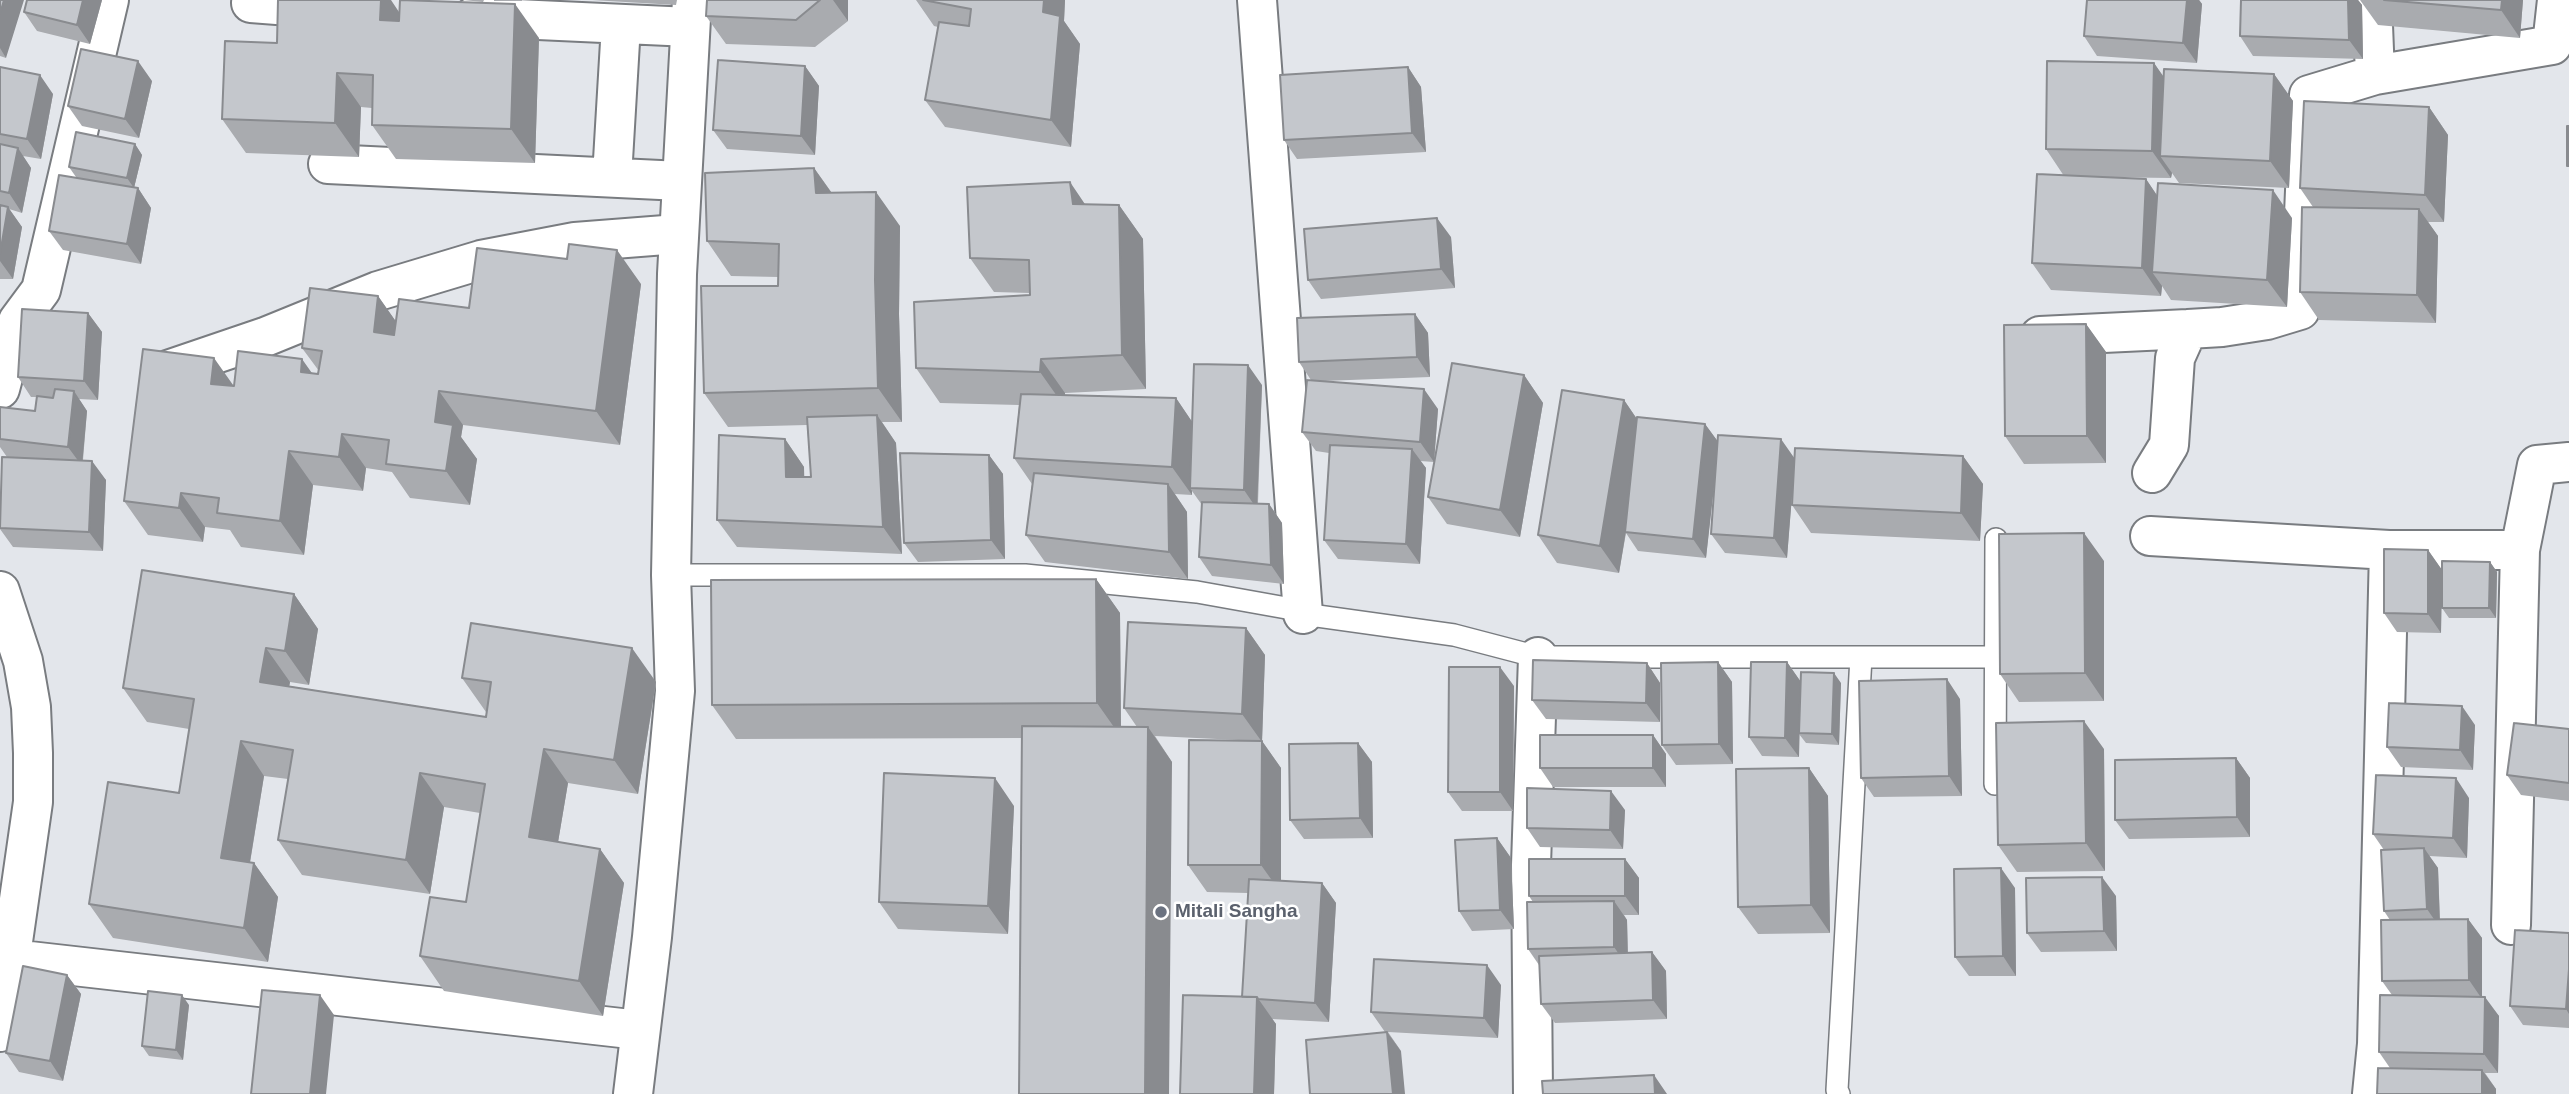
<!DOCTYPE html>
<style>
body{margin:0}
canvas{display:block;background:#e3e6eb}
</style>
<canvas width="2569" height="1094"></canvas>
<script>
const ctx = document.querySelector('canvas').getContext('2d');
ctx.lineJoin = 'round';
const shape = rows => new Path2D(rows.map(r => 'M' + r).join(''));
function trace(path, color, width, dash) { ctx.strokeStyle = color; ctx.lineWidth = width; ctx.lineCap = dash ? 'butt' : 'round'; ctx.setLineDash(dash || []); ctx.stroke(path); }
function fillPath(path, color) { ctx.fillStyle = color; ctx.fill(path, 'evenodd'); }
function write(font, color, halo, rows, align = 'center') {
  ctx.font = font + ' Arial,sans-serif'; ctx.lineWidth = 5; ctx.setLineDash([]); ctx.textBaseline = 'middle'; ctx.strokeStyle = halo; ctx.fillStyle = color; for (const [text, x, y, turn = 0] of rows) {
    ctx.save(); ctx.translate(x, y); ctx.rotate((+turn || 0) * Math.PI / 180); ctx.textAlign = isNaN(turn) ? turn : align; if (halo) ctx.strokeText(text, 0, 0); ctx.fillText(text, 0, 0); ctx.restore();
  }
}
const service = shape([
 [671,575,1025,575,1197,592,1292,609,1303,614,1454,635,1538,657,1994,657],
 [1995,784,1996,539],
 [1839,1094,1837,1090,1861,657]
]);
const minor = shape([
 [1257,0,1303,614],
 [251,3,329,9],
 [473,17,690,27],
 [2375,75,2552,45,2557,0],
 [328,164,681,181],
 [612,177,621,25],
 [2040,336,2188,329],
 [168,370,265,337,378,291,481,260,575,242,678,234],
 [0,389,18,321,41,290,109,0],
 [2152,473,2169,445,2175,358,2188,329,2222,327,2267,320,2300,310,2309,95,2375,75,2372,0],
 [2150,536,2389,550,2377,1044,2372,1094],
 [2389,550,2520,550],
 [0,591,23,661,31,707,33,753,33,802,0,1032],
 [2511,925,2520,550,2537,465,2569,462],
 [12,959,639,1030],
 [1533,1094,1531,865,1538,657]
]);
const tertiary = shape([
 [633,1094,652,937,675,691,671,575,677,274,692,0]
]);
trace(service, '#797c80', 24);
trace(minor, '#797c80', 42);
trace(tertiary, '#797c80', 42);
trace(service, '#fff', 21);
trace(minor, '#fff', 38);
trace(tertiary, '#fff', 38);
fillPath(shape([
 [0,0,6,58,0,56],
 [102,0,90,44,37,31,24,12],
 [463,0,484,0,483,2],
 [494,0,522,0,522,1,494,1],
 [592,0,677,0,676,5],
 [707,0,848,0,848,21,815,47,726,44,706,16],
 [916,0,1065,0,1064,21,1080,44,1071,147,945,127,925,100,938,27,934,26],
 [2087,0,2199,0,2202,4,2197,63,2097,56,2084,36],
 [2241,0,2358,0,2362,5,2363,59,2253,56,2240,36],
 [2360,0,2523,0,2520,38,2378,25],
 [399,13,539,38,535,163,396,159,372,125,372,108,361,107,359,157,246,153,222,119,277,43],
 [2154,63,2163,77,2274,74,2293,101,2289,188,2179,183,2172,173,2171,178,2097,177,2146,179,2157,196,2292,218,2287,307,2171,300,2162,286,2161,296,2051,290,2032,263,2064,176,2046,149],
 [805,66,819,86,815,155,727,149,713,130],
 [0,67,53,94,41,159,23,156,31,168,22,213,9,209,22,227,13,279,0,279],
 [1408,67,1421,87,1426,152,1297,159,1284,140],
 [152,81,139,138,82,126,68,106],
 [2429,107,2448,135,2444,222,2428,222,2438,236,2436,323,2319,320,2300,292,2313,207,2300,188],
 [135,144,142,155,134,188,138,188,151,208,141,264,63,250,49,231,76,177,69,167],
 [814,168,832,193,900,226,899,314,902,422,882,422,896,443,902,554,737,547,717,520,785,439,804,467,804,477,811,477,807,425,728,427,704,393,778,286,778,277,731,276,707,241],
 [1085,204,1119,205,1143,239,1146,389,1065,393,1065,395,1176,398,1192,422,1262,385,1258,503,1269,504,1282,523,1284,584,1212,576,1199,557,1202,505,1192,491,1192,495,1175,494,1187,512,1188,579,1045,562,1026,535,1032,484,1014,458,1019,405,940,403,916,368,1030,295,1030,293,994,292,970,258],
 [1451,237,1455,288,1321,299,1308,280],
 [641,284,620,445,463,425,461,437,477,459,470,505,410,498,392,472,366,468,363,491,313,485,304,555,241,547,230,530,205,527,203,542,148,535,124,501,233,386,313,374,318,374,319,371,302,348,378,296,396,322,469,308],
 [88,313,102,332,98,400,79,399,87,411,83,460,106,480,103,551,13,547,0,529,0,503,7,457,0,447,0,407,35,411,37,397,31,397,18,377],
 [1415,314,1428,333,1430,377,1323,381,1438,409,1434,462,1420,461,1426,468,1420,564,1338,559,1324,540,1329,453,1316,451,1302,432,1311,380,1299,362],
 [2086,324,2106,352,2106,463,2024,464,2005,436],
 [1524,375,1543,403,1520,537,1447,524,1428,497],
 [1624,400,1637,419,1705,424,1718,442,1794,458,1963,456,1983,484,1980,541,1811,533,1792,505,1793,480,1787,558,1725,553,1711,534,1715,473,1706,558,1638,551,1626,533,1619,573,1557,563,1538,535],
 [989,455,1003,474,1005,559,918,562,904,543],
 [2428,550,2442,570,2441,633,2397,632,2384,613],
 [2104,561,2104,701,2019,702,2000,674],
 [2490,562,2497,572,2496,618,2449,618,2442,608],
 [1096,579,1120,613,1121,727,1137,727,1124,708,1246,628,1265,655,1262,741,1281,768,1281,881,1322,883,1336,903,1329,1022,1272,1019,1276,1024,1274,1094,1180,1094,1242,997,1248,893,1207,892,1188,865,1238,740,1155,736,1172,762,1022,738,736,739,712,705],
 [294,594,318,629,309,685,290,682,289,686,486,717,486,712,462,678,656,682,638,794,568,783,558,842,600,849,624,883,603,1016,444,991,420,956,466,902,480,813,444,807,430,894,302,875,278,840,288,779,264,776,250,863,254,863,278,897,268,962,113,938,89,904,179,793,189,729,147,722,123,688],
 [1718,662,1732,682,1733,764,1676,765,1662,745],
 [1787,662,1800,681,1841,683,1839,745,1806,743,1799,734,1799,757,1762,756,1749,737],
 [1647,663,1660,683,1660,722,1546,719,1532,700],
 [1514,686,1513,811,1462,811,1448,792],
 [1960,699,1962,796,1874,797,1861,778],
 [2475,725,2473,770,2401,767,2387,747],
 [2569,729,2569,801,2521,795,2507,775],
 [1653,735,1666,754,1666,787,1553,787,1540,768],
 [1358,743,1372,762,1373,838,1304,839,1290,820],
 [2104,749,2105,871,2017,872,1998,845],
 [2236,758,2250,778,2250,837,2129,839,2115,820],
 [1809,768,1828,796,1830,933,1758,934,1738,907],
 [2469,798,2467,858,2429,856,2438,868,2440,919,2468,919,2482,938,2482,997,2499,1016,2498,1073,2485,1073,2496,1089,2496,1094,2377,1094,2390,1068,2379,1052,2392,995,2382,981,2390,920,2384,911,2384,850,2373,834],
 [1014,806,1008,934,898,929,879,902],
 [1625,810,1623,849,1540,847,1527,828],
 [1497,838,1511,858,1514,929,1472,931,1459,911],
 [1625,859,1639,878,1639,915,1624,915,1627,920,1628,953,1652,952,1666,971,1667,1019,1555,1023,1541,1004,1539,965,1528,949,1533,902,1529,896],
 [2015,888,2016,976,1969,976,1955,957],
 [2116,896,2117,951,2041,952,2027,933],
 [2569,933,2569,1028,2523,1025,2510,1006],
 [67,975,81,994,63,1081,19,1072,6,1053],
 [1501,985,1498,1038,1388,1032,1401,1051,1385,1032,1371,1012],
 [189,1005,183,1060,149,1056,142,1046]
]), '#a9abaf');
fillPath(shape([
 [4,0,24,0,6,58,0,48,0,14],
 [83,0,102,0,90,44,77,25],
 [381,0,391,0,405,21,380,20],
 [833,0,848,0,848,21],
 [1044,0,1065,0,1064,21,1080,44,1071,147,1051,120,1043,12],
 [2187,0,2199,0,2202,4,2197,63,2183,43],
 [2348,0,2358,0,2362,5,2363,59,2349,40],
 [2502,0,2523,0,2520,38,2501,10],
 [515,4,539,38,535,163,511,129],
 [138,61,152,81,139,138,125,119],
 [2154,63,2173,90,2160,156,2172,173,2171,178,2152,151],
 [805,66,819,86,815,155,801,136],
 [1408,67,1421,87,1426,152,1412,133],
 [337,73,361,107,359,157,335,123],
 [2274,74,2293,101,2289,188,2270,161],
 [40,75,53,94,41,159,27,139],
 [2429,107,2448,135,2444,222,2425,195],
 [135,144,142,155,134,188,127,178],
 [18,148,31,168,22,213,9,193],
 [814,168,838,202,816,193],
 [2146,179,2165,207,2152,272,2162,286,2161,296,2142,268],
 [1070,182,1093,216,1073,204],
 [138,188,151,208,141,264,127,244],
 [2273,190,2292,218,2287,307,2267,280],
 [876,192,900,226,899,314,902,422,878,388,875,280],
 [1119,205,1143,239,1146,389,1122,355],
 [8,207,22,227,13,279,0,261,0,254],
 [2419,209,2438,236,2436,323,2417,295],
 [1437,218,1451,237,1455,288,1441,269],
 [617,250,641,284,620,445,596,411],
 [378,296,402,330,398,366,374,332],
 [88,313,102,332,98,400,84,381],
 [1415,314,1428,333,1430,377,1417,357],
 [2086,324,2106,352,2106,463,2087,436],
 [214,358,238,392,211,384],
 [302,359,326,393,301,372],
 [1041,359,1065,393,1064,406,1040,372],
 [1248,365,1262,385,1257,509,1244,490],
 [1524,375,1543,403,1520,537,1500,510],
 [1424,389,1438,409,1434,462,1420,442],
 [74,391,87,411,82,466,68,447],
 [439,391,463,425,461,437,477,459,470,505,446,471,435,422],
 [1176,398,1195,426,1190,488,1192,491,1192,495,1172,467],
 [1624,400,1643,428,1619,573,1600,546],
 [877,415,896,443,902,554,883,527],
 [1705,424,1719,443,1706,558,1693,539],
 [342,434,366,468,363,491,339,457],
 [785,439,804,467,805,505,786,477],
 [1781,439,1795,459,1787,558,1774,538],
 [1412,449,1426,468,1420,564,1406,544],
 [289,451,313,485,304,555,280,521],
 [989,455,1003,474,1005,559,991,540],
 [1963,456,1983,484,1980,541,1961,513],
 [92,461,106,480,103,551,89,532],
 [1168,484,1187,512,1188,579,1169,552],
 [181,493,205,527,203,542,179,508],
 [1269,504,1282,523,1284,584,1271,565],
 [2084,533,2104,561,2104,701,2085,673],
 [2428,550,2442,570,2441,633,2428,614],
 [2490,562,2497,572,2496,618,2489,608],
 [1096,579,1120,613,1121,737,1097,703],
 [294,594,318,629,309,685,285,651],
 [1246,628,1265,655,1262,742,1242,714],
 [266,648,290,682,284,716,260,682],
 [632,648,656,682,638,794,614,760],
 [1718,662,1732,682,1733,764,1719,744],
 [1787,662,1801,682,1799,757,1785,738],
 [1647,663,1660,683,1660,722,1646,703],
 [1500,667,1514,686,1513,811,1500,792],
 [1834,673,1841,683,1839,745,1832,734],
 [1947,679,1960,699,1962,796,1949,776],
 [2462,706,2475,725,2473,770,2460,750],
 [2084,721,2104,749,2105,871,2086,843],
 [1148,727,1172,762,1169,1094,1145,1094],
 [1653,735,1666,754,1666,787,1653,768],
 [241,741,264,776,245,892,221,858],
 [1262,741,1281,768,1281,893,1261,865],
 [1358,743,1372,762,1373,838,1360,818],
 [544,749,568,783,553,872,529,837],
 [2236,758,2250,778,2250,837,2237,817],
 [1809,768,1828,796,1830,933,1811,905],
 [420,773,444,807,430,894,406,860],
 [995,778,1014,806,1008,934,988,906],
 [2456,778,2469,798,2467,858,2453,838],
 [1611,791,1625,810,1623,849,1610,830],
 [1497,838,1511,858,1514,929,1500,910],
 [2424,848,2438,868,2440,928,2427,909],
 [600,849,624,883,603,1016,579,981],
 [1625,859,1639,878,1639,915,1625,896],
 [254,863,278,897,268,962,244,928],
 [2001,868,2015,888,2016,976,2003,956],
 [2102,877,2116,896,2117,951,2104,931],
 [1322,883,1336,903,1329,1022,1315,1003],
 [1614,901,1627,920,1628,967,1614,947],
 [2468,919,2482,938,2482,999,2469,980],
 [1652,952,1666,971,1667,1019,1653,1000],
 [1487,965,1501,985,1498,1038,1484,1018],
 [2569,969,2569,1014,2566,1009],
 [67,975,81,994,63,1081,50,1061],
 [182,995,189,1005,183,1060,176,1050],
 [320,995,334,1015,326,1094,310,1094],
 [1257,997,1276,1024,1274,1094,1254,1094],
 [2485,997,2499,1016,2498,1073,2484,1054],
 [1387,1032,1401,1051,1405,1094,1393,1094],
 [2482,1070,2496,1089,2496,1094,2482,1094],
 [1654,1075,1667,1094,1655,1094]
]), '#898b8f');
const building = shape([
 [0,0,4,0,0,14,0,0],
 [27,0,83,0,77,25,24,12,27,0],
 [278,0,381,0,380,20,399,21,400,0,515,4,511,129,372,125,373,75,337,73,335,123,222,119,225,41,277,43,278,0],
 [707,0,820,0,796,20,706,16,707,0],
 [923,0,1044,0,1043,12,1060,16,1051,120,925,100,939,22,969,26,971,9,923,0],
 [2087,0,2187,0,2183,43,2084,36,2087,0],
 [2241,0,2348,0,2349,40,2240,36,2241,0],
 [2384,0,2502,0,2501,10,2384,0],
 [81,49,138,61,125,119,68,106,81,49],
 [718,60,805,66,801,136,713,130,718,60],
 [2047,61,2154,63,2152,151,2046,149,2047,61],
 [0,67,40,75,27,139,0,134,0,67],
 [1408,67,1412,133,1284,140,1280,75,1408,67],
 [2164,69,2274,74,2270,161,2160,156,2164,69],
 [2304,101,2429,107,2425,195,2300,188,2304,101],
 [2567,126,2569,126,2569,166,2567,166,2567,126],
 [76,132,135,144,127,178,69,167,76,132],
 [0,144,18,148,9,193,0,191,0,144],
 [814,168,816,193,876,192,875,280,878,388,704,393,701,286,778,286,779,244,707,241,705,173,814,168],
 [2037,174,2146,179,2142,268,2032,263,2037,174],
 [59,175,138,188,127,244,49,231,59,175],
 [1070,182,1073,204,1119,205,1122,355,1041,359,1040,372,916,368,914,302,1030,295,1029,260,970,258,967,187,1070,182],
 [2158,183,2273,190,2267,280,2152,272,2158,183],
 [0,205,8,207,0,254,0,205],
 [2302,207,2419,209,2417,295,2300,292,2302,207],
 [1437,218,1441,269,1308,280,1304,229,1437,218],
 [569,244,617,250,596,411,439,391,435,422,453,425,446,471,386,464,389,440,342,434,339,457,289,451,280,521,217,513,219,498,181,493,179,508,124,501,143,349,214,358,211,384,234,386,238,351,302,359,301,372,318,374,322,351,302,348,310,288,378,296,374,332,394,335,399,299,469,308,477,248,567,259,569,244],
 [22,309,88,313,84,381,18,377,22,309],
 [1415,314,1417,357,1299,362,1297,318,1415,314],
 [2086,324,2087,436,2005,436,2004,325,2086,324],
 [1452,363,1524,375,1500,510,1428,497,1452,363],
 [1194,364,1248,365,1244,490,1190,488,1194,364],
 [1307,380,1424,389,1420,442,1302,432,1307,380],
 [55,389,74,391,68,447,0,439,0,407,35,411,37,396,53,398,55,389],
 [1562,390,1624,400,1600,546,1538,535,1562,390],
 [1021,394,1176,398,1172,467,1014,458,1021,394],
 [877,415,883,527,717,520,719,435,785,439,786,477,811,477,807,417,877,415],
 [1637,417,1705,424,1693,539,1625,532,1637,417],
 [1718,435,1781,439,1774,538,1711,534,1718,435],
 [1330,445,1412,449,1406,544,1324,540,1330,445],
 [1795,448,1963,456,1961,513,1792,505,1795,448],
 [900,453,989,455,991,540,904,543,900,453],
 [2,457,92,461,89,532,0,528,2,457],
 [1034,473,1168,484,1169,552,1026,535,1034,473],
 [1202,502,1269,504,1271,565,1199,557,1202,502],
 [2084,533,2085,673,2000,674,1999,534,2084,533],
 [2384,549,2428,550,2428,614,2384,613,2384,549],
 [2442,561,2490,562,2489,608,2442,608,2442,561],
 [142,570,294,594,285,651,266,648,260,682,486,717,491,682,462,678,471,623,632,648,614,760,544,749,529,837,600,849,579,981,420,956,430,897,466,902,485,784,420,773,406,860,278,840,293,750,241,741,221,858,254,863,244,928,89,904,108,782,179,793,194,699,123,688,142,570],
 [1096,579,1097,703,712,705,711,580,1096,579],
 [1128,622,1246,628,1242,714,1124,708,1128,622],
 [1533,660,1647,663,1646,703,1532,700,1533,660],
 [1718,662,1719,744,1662,745,1661,663,1718,662],
 [1751,662,1787,662,1785,738,1749,737,1751,662],
 [1449,667,1500,667,1500,792,1448,792,1449,667],
 [1801,672,1834,673,1832,734,1799,733,1801,672],
 [1947,679,1949,776,1861,778,1859,681,1947,679],
 [2389,703,2462,706,2460,750,2387,747,2389,703],
 [2084,721,2086,843,1998,845,1996,723,2084,721],
 [2514,723,2569,729,2569,783,2507,775,2514,723],
 [1022,726,1148,727,1145,1094,1019,1094,1022,726],
 [1540,735,1653,735,1653,768,1540,768,1540,735],
 [1189,740,1262,741,1261,865,1188,865,1189,740],
 [1358,743,1360,818,1290,820,1289,744,1358,743],
 [2236,758,2237,817,2115,820,2115,760,2236,758],
 [1809,768,1811,905,1738,907,1736,769,1809,768],
 [884,773,995,778,988,906,879,902,884,773],
 [2376,775,2456,778,2453,838,2373,834,2376,775],
 [1527,788,1611,791,1610,830,1527,828,1527,788],
 [1497,838,1500,910,1459,911,1455,840,1497,838],
 [2424,848,2427,909,2384,911,2381,850,2424,848],
 [1529,859,1625,859,1625,896,1529,896,1529,859],
 [2001,868,2003,956,1955,957,1954,869,2001,868],
 [2102,877,2104,931,2027,933,2026,878,2102,877],
 [1249,879,1322,883,1315,1003,1258,999,1257,997,1242,997,1249,879],
 [1614,901,1614,947,1528,949,1527,902,1614,901],
 [2468,919,2469,980,2382,981,2381,920,2468,919],
 [2515,930,2569,933,2569,969,2566,1009,2510,1006,2515,930],
 [1652,952,1653,1000,1541,1004,1539,956,1652,952],
 [1374,959,1487,965,1484,1018,1371,1012,1374,959],
 [23,966,67,975,50,1061,6,1053,23,966],
 [262,990,320,995,310,1094,251,1094,262,990],
 [148,991,182,995,176,1050,142,1046,148,991],
 [1183,995,1257,997,1254,1094,1180,1094,1183,995],
 [2380,995,2485,997,2484,1054,2379,1052,2380,995],
 [1387,1032,1393,1094,1310,1094,1306,1040,1387,1032],
 [2378,1068,2482,1070,2482,1094,2377,1094,2378,1068],
 [1654,1075,1655,1094,1543,1094,1542,1081,1654,1075]
]);
fillPath(building, '#c4c7cc');
trace(building, '#898b8f', 2);
for (const [x, y, r, color] of [
 [1161,912,7,"#6b7280"]
]) { const dot = new Path2D(); dot.arc(x, y, r, 0, 2 * Math.PI); ctx.fillStyle = color; ctx.fill(dot); trace(dot, '#fff', 2.5); }
write('bold 19px', '#5b616d', '#fff', [
 ["Mitali Sangha",1175,912]
], 'left');
</script>
